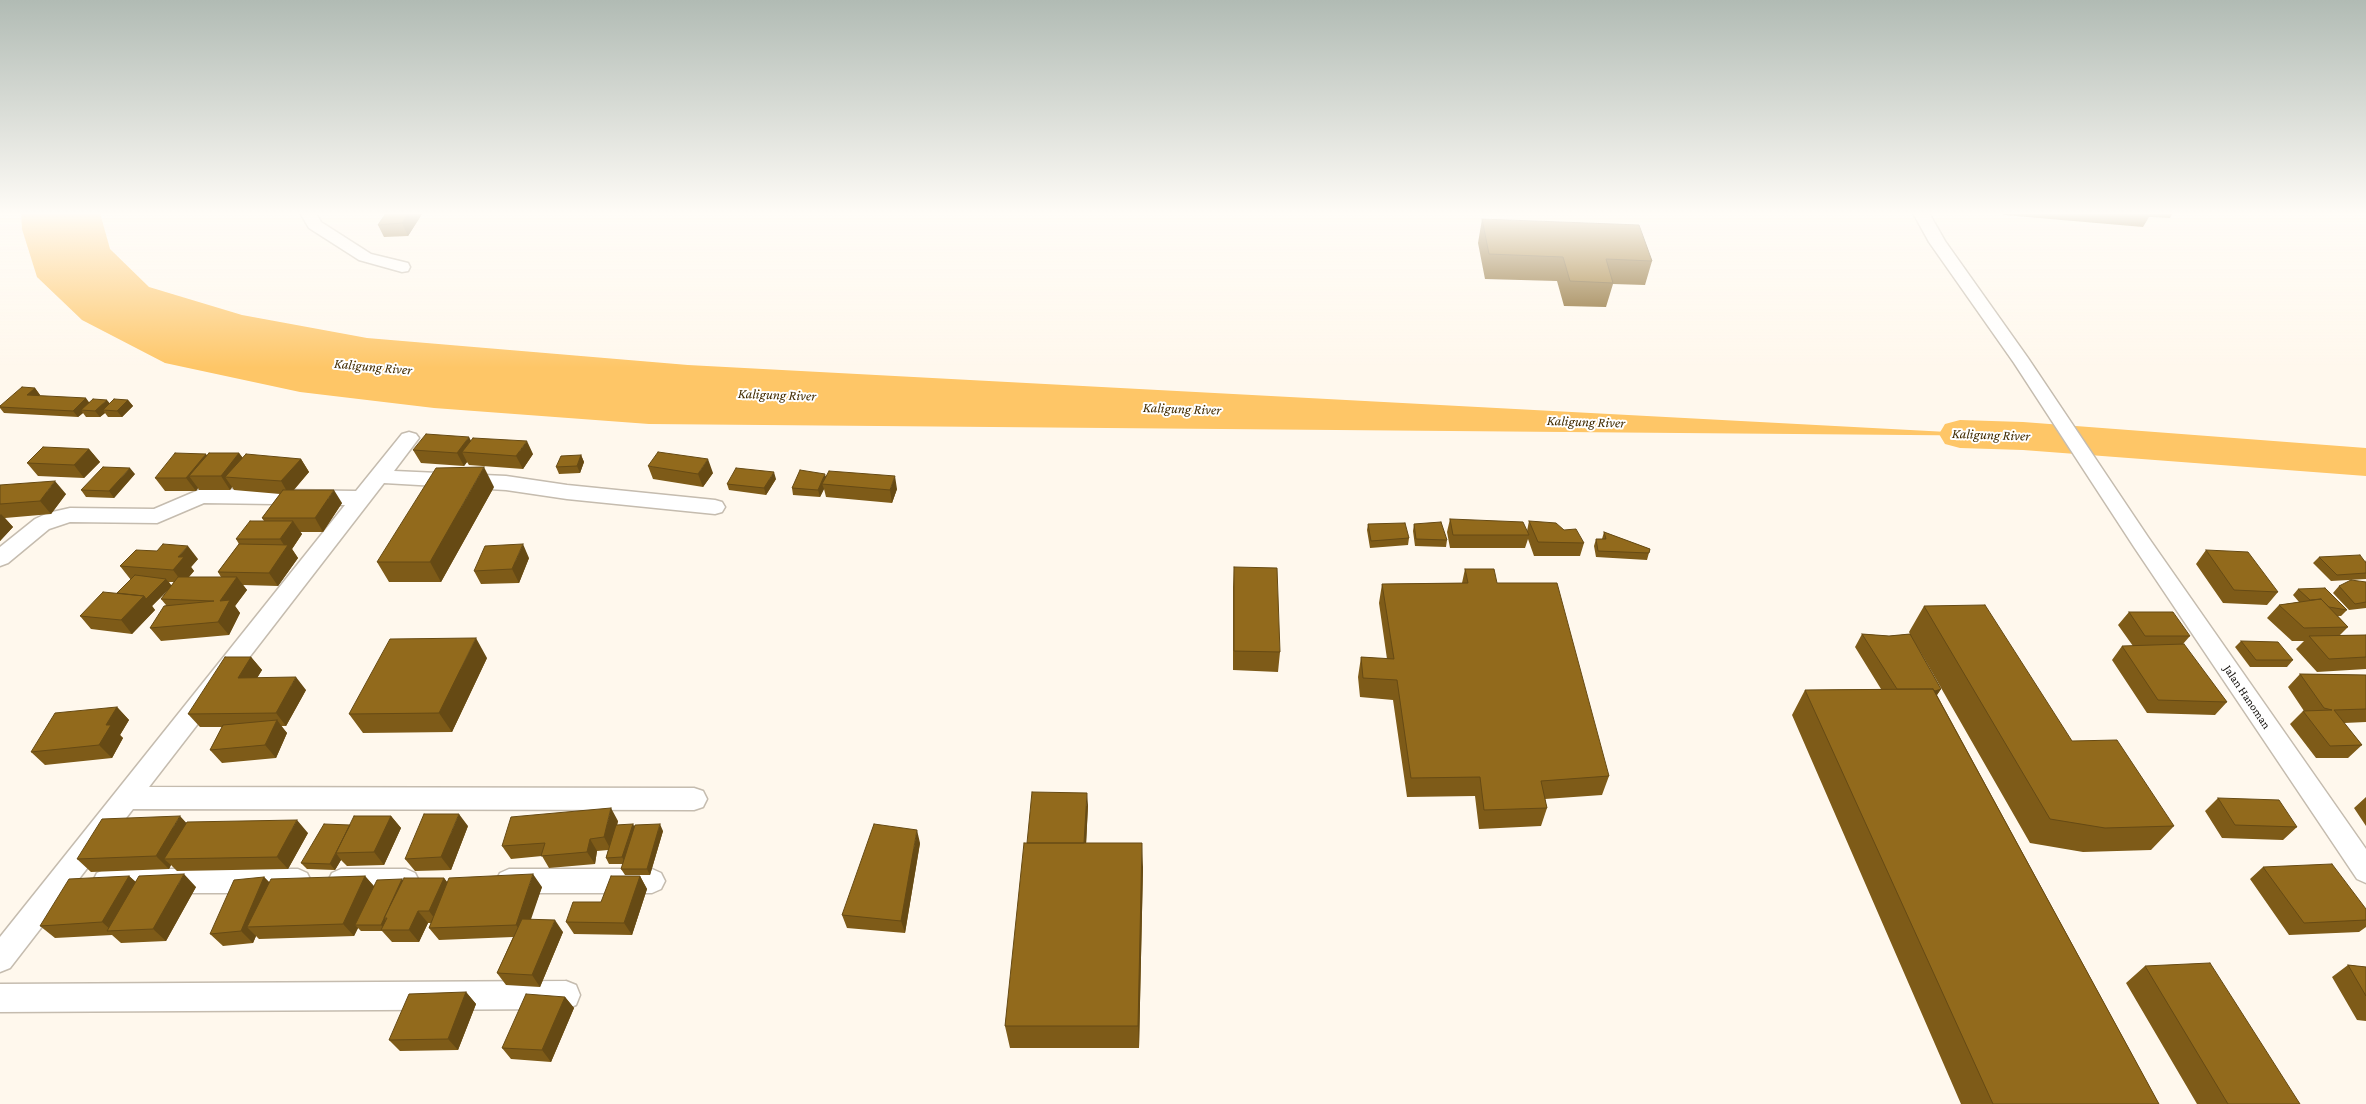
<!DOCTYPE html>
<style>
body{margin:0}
canvas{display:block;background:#fff8ed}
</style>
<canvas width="2366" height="1104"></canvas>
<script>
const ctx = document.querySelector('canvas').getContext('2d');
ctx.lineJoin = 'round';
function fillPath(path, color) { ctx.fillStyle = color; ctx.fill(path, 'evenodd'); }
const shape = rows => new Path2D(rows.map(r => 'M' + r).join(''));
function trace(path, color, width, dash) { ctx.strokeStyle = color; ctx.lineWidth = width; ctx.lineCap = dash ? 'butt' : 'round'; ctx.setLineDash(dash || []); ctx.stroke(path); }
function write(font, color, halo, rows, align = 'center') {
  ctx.font = font + ' "Crimson Pro",serif'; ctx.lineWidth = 4; ctx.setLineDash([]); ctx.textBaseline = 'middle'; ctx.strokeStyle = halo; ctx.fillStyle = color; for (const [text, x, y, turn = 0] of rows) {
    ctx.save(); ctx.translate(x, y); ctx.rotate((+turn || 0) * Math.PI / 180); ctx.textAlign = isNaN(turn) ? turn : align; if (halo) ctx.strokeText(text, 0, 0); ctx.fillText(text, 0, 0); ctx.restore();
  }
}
fillPath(shape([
 [21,213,100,213,110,249,149,287,242,315,367,338,688,365,2023,436,649,424,434,408,300,392,165,363,82,320,37,277,22,229]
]), '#fec667');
fillPath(shape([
 [1960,420,2023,422,2366,448,2366,476,2023,450,1960,448,1945,444,1939,434,1945,424,1960,420]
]), '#fec667');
const minor = shape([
 [300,213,316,213,321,222,371,254,408,263,410,267,408,271,402,272,359,260,309,228,300,213],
 [1913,213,1929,213,1945,241,2028,358,2148,537,2366,849,2366,883,2357,879,2134,547,2014,363,1929,242,1913,213],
 [409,432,416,434,419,438,394,471,506,476,567,485,715,500,722,502,725,507,722,512,715,514,567,499,506,490,384,483,149,787,694,788,703,791,707,799,703,807,694,810,133,809,10,968,0,972,0,937,345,505,204,503,157,523,70,522,49,529,8,563,0,566,0,547,35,519,48,513,70,508,154,509,201,489,356,491,402,434,409,432],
 [106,869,298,869,307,873,311,881,307,889,298,893,106,893,97,889,93,881,97,873,106,869],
 [341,869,406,869,415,873,419,881,415,889,406,893,341,893,332,889,328,881,332,873,341,869],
 [509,869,652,869,661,873,665,881,661,889,652,893,509,893,500,889,496,881,500,873,509,869],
 [566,981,576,985,580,995,576,1005,566,1009,0,1012,0,984,566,981]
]);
trace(minor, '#c5bcaf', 3);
fillPath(minor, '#fff');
fillPath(shape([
 [342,213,367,213,367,214,343,214],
 [2003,213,2173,213,2170,218,2149,217,2143,227,2004,215],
 [422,214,408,236,384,237,378,225],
 [1482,219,1652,261,1645,285,1613,284,1606,307,1564,306,1557,281,1485,279,1478,243],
 [35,388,40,395,39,396,89,402,110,404,128,400,133,406,122,417,108,417,105,413,100,417,86,417,83,413,78,417,4,413,0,408,0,406],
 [471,441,533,454,523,469,469,465,467,462,464,466,421,463,413,450],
 [89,449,100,462,84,478,38,476,27,463],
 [239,453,243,458,301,459,309,472,294,490,342,503,323,532,300,532,302,534,292,549,298,558,278,586,243,585,247,590,235,606,240,613,229,635,161,641,150,628,166,605,161,599,169,589,152,606,155,610,132,634,91,629,80,616,117,593,131,580,120,566,198,559,191,567,194,571,189,577,221,577,218,572,239,544,236,539,264,521,262,518,280,494,234,490,232,487,230,490,199,490,198,488,196,491,165,491,155,478,207,455],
 [169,582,174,582,171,586],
 [581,455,584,462,580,473,559,474,556,467],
 [648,466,713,473,703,487,653,479],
 [135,474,114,498,86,497,81,490],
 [826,476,897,489,892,503,826,497,824,489,820,497,793,495,792,488],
 [776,479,766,495,729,490,727,484],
 [0,485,66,494,51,514,5,518,13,527,0,541],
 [494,487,441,582,389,582,377,562],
 [1450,519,1527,531,1529,521,1564,530,1584,543,1580,556,1534,556,1528,539,1525,548,1450,548,1447,532],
 [1368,524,1409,538,1408,545,1370,548,1367,530],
 [1414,524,1447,540,1446,547,1415,546,1413,531],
 [1604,532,1650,549,1647,560,1596,557,1594,546,1596,539,1602,539],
 [2206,550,2278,592,2267,605,2223,603,2196,564],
 [2319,557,2365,562,2366,560,2366,579,2331,581,2313,563],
 [529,558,519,583,481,584,474,571],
 [1234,567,1280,652,1278,672,1233,670,1233,587],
 [1465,569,1497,583,1609,776,1602,795,1545,799,1547,808,1541,826,1479,829,1475,796,1407,797,1393,700,1360,697,1358,677,1361,657,1387,659,1379,603,1382,584,1462,583],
 [2366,582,2366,608,2349,610,2333,593,2339,586],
 [2298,589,2347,610,2341,616,2338,616,2348,627,2340,635,2366,635,2366,669,2317,672,2296,649,2304,641,2292,641,2267,618,2279,605,2299,602,2293,595],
 [1924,606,2072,741,2174,826,2151,850,2083,852,2030,843,1917,646,1941,689,1937,695,2159,1104,1961,1104,1792,715,1805,690,1881,689,1855,647,1862,634,1889,636,1910,634,1909,632],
 [2129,612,2190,636,2183,644,2227,702,2215,715,2147,713,2112,660,2122,646,2133,646,2118,625],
 [2241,641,2293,660,2287,667,2250,667,2235,647],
 [251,657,262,670,257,678,306,690,286,726,281,726,287,733,276,758,222,763,210,750,222,727,200,727,188,714],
 [487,658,452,732,363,733,349,714],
 [2300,674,2366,675,2366,722,2344,723,2362,745,2348,758,2316,758,2290,724,2303,711,2304,711,2288,687],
 [117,707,129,720,120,735,123,738,112,758,45,765,31,752],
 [2366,797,2366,826,2354,808],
 [2218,798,2297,827,2283,840,2222,838,2205,811],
 [1088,805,1086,843,1143,867,1139,1048,1010,1048,1005,1026,1027,843],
 [391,816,401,828,384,865,347,866,341,860,335,870,307,869,301,863,350,825],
 [618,821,617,825,634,826,663,831,650,875,625,875,621,869,623,864,609,864,606,858,608,850,597,851,595,864,549,868,542,856,511,859,502,846],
 [186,823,308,833,288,869,177,871,171,865,169,869,91,872,77,859],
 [468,826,451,870,415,871,405,859],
 [920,843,905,933,847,928,842,915],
 [2263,867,2366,909,2366,927,2359,932,2289,935,2250,879],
 [129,876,136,882,196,887,166,941,121,943,112,935,55,938,40,926],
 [365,876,374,886,403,880,444,878,447,882,542,887,530,919,563,932,540,987,506,985,497,973,513,937,439,940,429,928,431,923,428,923,419,942,392,942,382,931,361,931,358,928,354,936,259,939,256,936,253,943,223,946,210,934,264,877,269,882],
 [640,876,647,889,632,935,574,934,566,922,601,902],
 [2348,965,2366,967,2366,1021,2357,1020,2332,977],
 [2145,966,2300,1104,2197,1104,2126,983],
 [466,992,476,1004,458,1050,400,1051,389,1040],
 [565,997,574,1008,551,1062,511,1059,502,1048]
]), '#7e5b18');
fillPath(shape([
 [409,213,421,213,422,214,408,236,402,223],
 [35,388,40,395,32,402,27,395],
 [86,398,91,405,81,410,83,413,78,417,73,411],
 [107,400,112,406,103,410,105,413,100,417,95,411],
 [128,400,133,406,122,417,117,411],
 [469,437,476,450,462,452,467,462,464,466,457,453],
 [527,441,533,454,523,469,516,456],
 [89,449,100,462,84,478,74,465],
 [239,453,248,466,225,477,232,487,230,490,221,476],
 [206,454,215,467,189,476,198,488,196,491,186,478],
 [581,455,584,462,580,473,577,466],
 [301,459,309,472,289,495,281,481],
 [708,459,713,473,703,487,698,474],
 [484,467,494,487,441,582,430,562],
 [130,468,135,474,114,498,109,491],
 [774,472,776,479,766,495,764,488],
 [825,474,827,481,822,484,824,489,820,497,818,490],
 [895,476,897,489,892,503,890,490],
 [55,481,66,494,51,514,40,501],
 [334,490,342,503,323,532,315,518],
 [1,514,13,527,0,541,0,515],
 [293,521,302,534,292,549,298,558,278,586,269,573,286,548,280,539],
 [523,544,529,558,519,583,512,569],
 [188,546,198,559,191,567,194,571,183,583,173,570,178,557],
 [237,577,247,590,235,606,240,613,229,635,218,622,220,601],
 [166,579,172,586,152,606,155,610,132,634,121,620,144,596],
 [476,638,487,658,452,732,439,713],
 [251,657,262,670,249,691,238,678],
 [296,677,306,690,286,726,276,713],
 [1941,689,1932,702,1925,695],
 [117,707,129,720,120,735,123,738,112,758,99,745,106,725],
 [277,720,287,733,276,758,265,745],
 [1087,793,1088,805,1085,867,1084,855],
 [611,808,618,821,611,850,604,837],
 [459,814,468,826,451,870,441,857],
 [180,816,192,829,164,859,171,865,169,869,156,856],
 [391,816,401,828,384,865,374,852],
 [297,820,308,833,288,869,277,857],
 [633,824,637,831,626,864,622,857],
 [660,824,663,831,650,875,647,869],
 [352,825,336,853,341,860,335,870,330,864],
 [917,830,920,843,905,933,901,921],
 [590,839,597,851,595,864,587,852],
 [1142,843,1143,867,1139,1048,1138,1026],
 [184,874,196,887,166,941,153,929],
 [533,874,542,887,525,937,516,925],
 [129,876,142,888,112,931,102,922],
 [365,876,376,889,355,925,358,928,354,936,343,924],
 [640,876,647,889,632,935,624,923],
 [264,877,276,889,247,927,256,936,253,943,241,931],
 [444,878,453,890,438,923,429,911],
 [402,879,407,885,384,918,389,924,385,930,381,925],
 [418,911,428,923,419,942,409,930],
 [555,920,563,932,540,987,532,975],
 [466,992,476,1004,458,1050,448,1039],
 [565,997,574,1008,551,1062,542,1050]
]), '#664a14');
const building = shape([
 [386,213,409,213,402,223,378,225,386,213],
 [1482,219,1639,225,1652,261,1606,259,1613,283,1570,281,1563,257,1489,254,1482,219],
 [22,387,35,388,27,395,86,398,73,411,0,407,0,406,22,387],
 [93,399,107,400,95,411,81,410,93,399],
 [114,399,128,400,117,411,103,410,114,399],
 [426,434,469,437,457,453,413,450,426,434],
 [473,438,527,441,516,456,462,452,473,438],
 [43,447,89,449,74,465,27,463,43,447],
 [658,452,708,459,698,474,648,466,658,452],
 [175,453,206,454,186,478,155,478,175,453],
 [209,453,239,453,221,476,189,476,209,453],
 [246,454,301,459,281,481,225,477,246,454],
 [581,455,577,466,556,467,561,456,581,455],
 [103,467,130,468,109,491,81,490,103,467],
 [484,467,430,562,377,562,436,468,484,467],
 [736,468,774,472,764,488,727,484,736,468],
 [800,470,825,474,818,490,792,488,800,470],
 [829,471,895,476,890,490,822,484,829,471],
 [55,481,40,501,0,504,0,485,55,481],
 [283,490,334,490,315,518,262,518,283,490],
 [1450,519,1523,522,1529,535,1453,535,1450,519],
 [250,521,293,521,280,539,236,539,250,521],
 [1529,521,1556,523,1564,530,1576,529,1584,543,1538,542,1529,521],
 [1441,522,1447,540,1416,539,1414,524,1441,522],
 [1405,523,1409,538,1371,541,1368,524,1405,523],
 [1604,532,1650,549,1649,553,1598,551,1596,539,1606,539,1604,532],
 [163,544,188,546,178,557,184,557,173,570,120,566,136,550,157,551,163,544],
 [239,544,288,545,269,573,218,572,239,544],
 [523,544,512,569,474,571,485,546,523,544],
 [2206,550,2248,552,2278,592,2234,590,2206,550],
 [2360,555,2366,563,2366,573,2337,575,2319,557,2360,555],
 [1234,567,1277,568,1280,652,1234,651,1234,567],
 [1465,569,1494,569,1497,583,1557,583,1609,776,1541,781,1547,808,1484,810,1480,777,1411,778,1397,680,1363,678,1361,657,1394,659,1382,584,1468,583,1465,569],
 [135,575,166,579,146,599,144,596,117,593,135,575],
 [178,577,237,577,220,601,230,600,218,622,150,628,164,606,214,601,161,599,178,577],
 [2351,580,2366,582,2366,602,2355,604,2339,586,2351,580],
 [2325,588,2347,610,2329,607,2321,599,2310,600,2298,589,2325,588],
 [103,592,144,596,121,620,80,616,103,592],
 [2321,599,2348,627,2304,628,2279,605,2321,599],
 [1985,605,2072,741,2117,740,2174,826,2105,828,2050,819,1924,606,1985,605],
 [2129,612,2173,612,2190,636,2145,636,2129,612],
 [1862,634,1889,636,1910,634,1941,689,1935,691,1933,689,1897,689,1862,634],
 [2366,635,2366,657,2329,659,2309,636,2366,635],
 [476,638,439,713,349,714,390,639,476,638],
 [2241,641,2278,642,2293,660,2256,660,2241,641],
 [2184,644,2227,702,2158,700,2122,646,2184,644],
 [225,657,251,657,238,678,296,677,276,713,188,714,225,657],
 [2300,674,2366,675,2366,709,2334,710,2362,745,2330,746,2303,711,2332,710,2324,708,2300,674],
 [1933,689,2159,1104,1993,1104,1805,690,1933,689],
 [117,707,106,725,111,725,99,745,31,752,55,713,117,707],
 [277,720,265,745,210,750,223,725,277,720],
 [1032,792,1087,793,1084,843,1027,843,1032,792],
 [2218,798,2279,800,2297,827,2235,825,2218,798],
 [611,808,604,837,590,839,587,852,541,856,545,843,502,846,511,817,611,808],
 [424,814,459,814,441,857,405,859,424,814],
 [180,816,156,856,77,859,102,819,180,816],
 [354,816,391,816,374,852,336,853,354,816],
 [297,820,277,857,164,859,187,822,297,820],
 [324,824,350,825,330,864,301,863,324,824],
 [633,824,622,857,606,858,616,825,633,824],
 [660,824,647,869,621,869,635,825,660,824],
 [874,824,917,830,901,921,842,915,874,824],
 [1024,843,1142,843,1138,1026,1005,1026,1024,843],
 [2332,864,2366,909,2366,920,2304,923,2263,867,2332,864],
 [184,874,153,929,107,931,139,876,184,874],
 [533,874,516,925,429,928,449,878,533,874],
 [129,876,102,922,40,926,69,879,129,876],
 [365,876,343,924,247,927,271,879,365,876],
 [611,876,640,876,624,923,566,922,573,902,601,902,611,876],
 [264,877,241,931,210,934,234,880,264,877],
 [404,878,444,878,429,911,418,911,409,930,381,930,387,918,384,918,404,878],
 [402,879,381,925,355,925,377,880,402,879],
 [522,919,555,920,532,975,497,973,522,919],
 [2210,963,2300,1104,2228,1104,2145,966,2210,963],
 [2348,965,2366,967,2366,996,2348,965],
 [466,992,448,1039,389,1040,409,994,466,992],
 [526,994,565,997,542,1050,502,1048,526,994]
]);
fillPath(building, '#926a1c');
trace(building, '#664a14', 1);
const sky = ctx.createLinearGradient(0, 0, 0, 368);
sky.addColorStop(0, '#b1bbb4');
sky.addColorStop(0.58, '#fffcf7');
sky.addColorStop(1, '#fffcf700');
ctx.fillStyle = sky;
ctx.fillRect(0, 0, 2366, 368);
write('12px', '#100d09', '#fff', [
 ["Jalan Hanoman",2247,697,56]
]);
write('italic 14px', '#412b00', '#fff', [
 ["Kaligung River",373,367,5],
 ["Kaligung River",777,395,2],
 ["Kaligung River",1182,409,2],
 ["Kaligung River",1586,422,2],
 ["Kaligung River",1991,435,2]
]);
</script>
